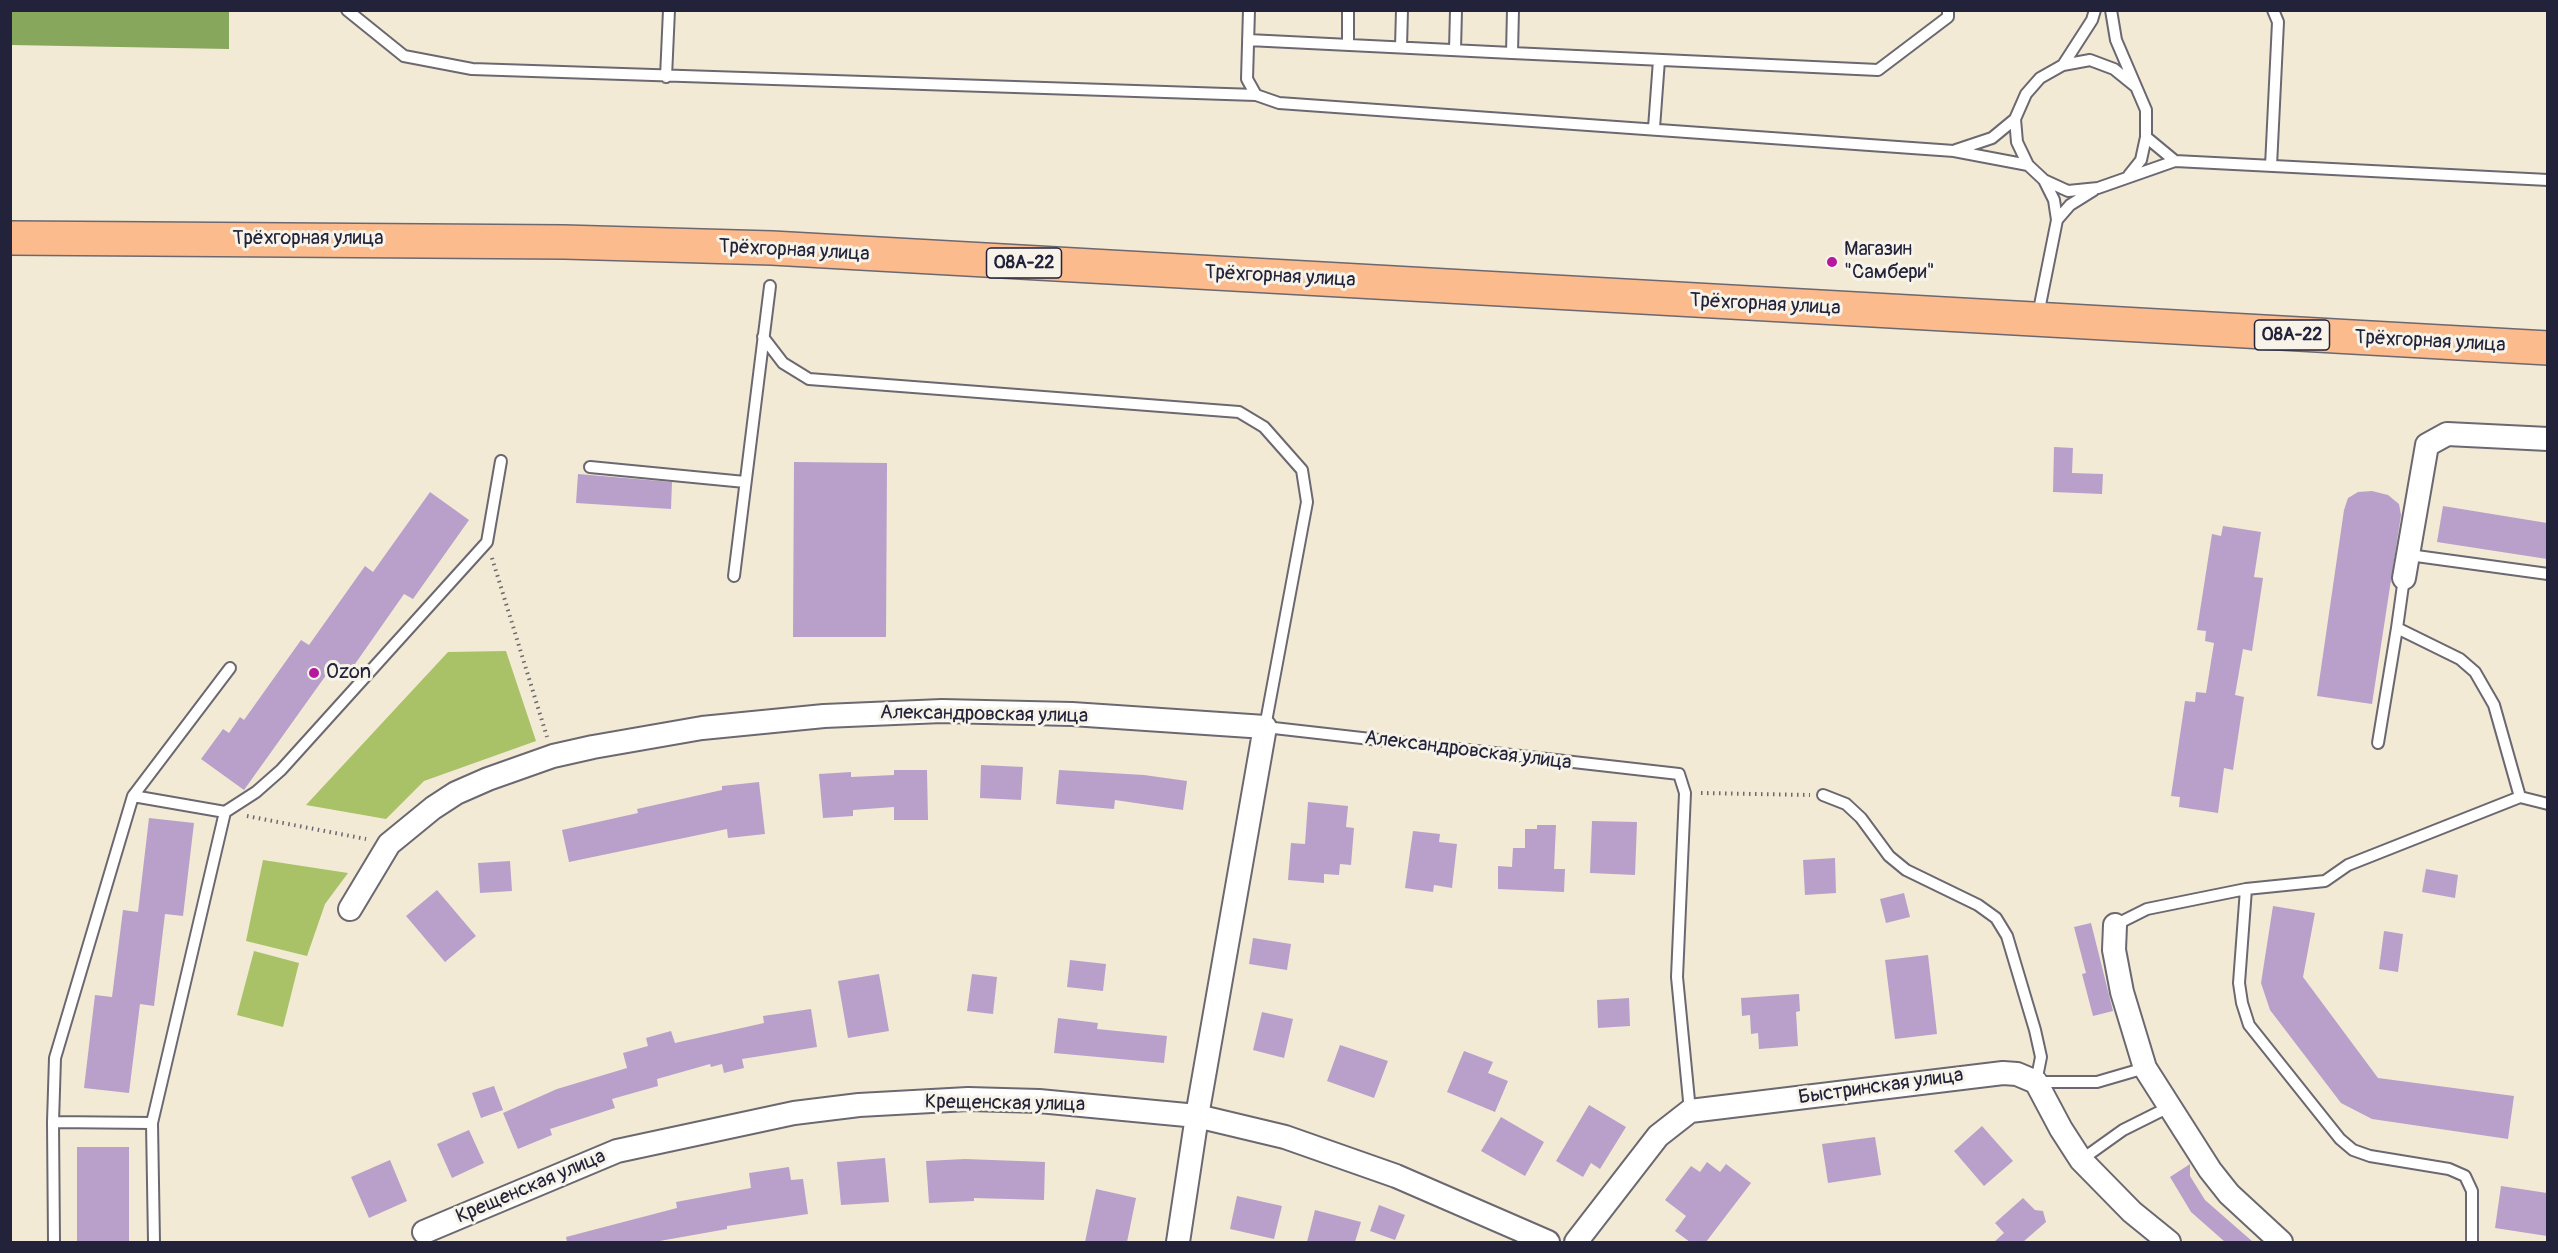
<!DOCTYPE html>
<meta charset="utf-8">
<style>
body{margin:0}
#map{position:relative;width:2558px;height:1253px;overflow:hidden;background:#f2ead5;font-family:Pangolin,sans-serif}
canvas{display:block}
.frame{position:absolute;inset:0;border:12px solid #22223b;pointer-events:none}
</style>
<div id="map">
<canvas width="2558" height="1253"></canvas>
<div class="frame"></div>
</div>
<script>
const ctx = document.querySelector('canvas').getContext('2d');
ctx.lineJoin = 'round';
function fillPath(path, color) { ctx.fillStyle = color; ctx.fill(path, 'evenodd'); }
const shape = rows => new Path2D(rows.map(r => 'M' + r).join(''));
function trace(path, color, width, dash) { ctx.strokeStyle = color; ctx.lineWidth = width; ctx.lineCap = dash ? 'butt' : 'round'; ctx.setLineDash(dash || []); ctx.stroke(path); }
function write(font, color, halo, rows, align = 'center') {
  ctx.font = font + ' Pangolin,sans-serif'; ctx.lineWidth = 6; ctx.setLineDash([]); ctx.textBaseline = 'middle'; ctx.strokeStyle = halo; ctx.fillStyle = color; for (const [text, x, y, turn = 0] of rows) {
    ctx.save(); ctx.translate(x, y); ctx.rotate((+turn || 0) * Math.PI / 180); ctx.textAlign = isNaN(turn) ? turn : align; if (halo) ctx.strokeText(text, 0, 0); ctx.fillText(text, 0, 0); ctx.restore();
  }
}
fillPath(shape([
 [506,651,536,741,424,781,386,819,306,805,448,652],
 [263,860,348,873,325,904,307,956,246,941],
 [254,951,299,963,283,1027,237,1015]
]), '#a9c167');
fillPath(shape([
 [11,10,229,11,229,49,11,45]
]), '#86a75c');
fillPath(shape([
 [2054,447,2073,448,2072,473,2103,474,2102,494,2053,492],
 [794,462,887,463,886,637,793,637],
 [578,474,672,482,671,509,576,503],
 [2372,491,2388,495,2399,504,2401,515,2372,704,2317,696,2344,510,2348,498,2358,492],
 [430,492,469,520,413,599,404,594,348,674,334,664,244,790,201,759,223,729,229,733,240,717,244,720,301,640,309,645,365,566,373,572],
 [2443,506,2547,523,2547,559,2437,542],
 [2223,526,2261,532,2254,577,2263,578,2252,651,2243,649,2235,695,2244,697,2233,770,2224,768,2218,813,2179,807,2180,797,2171,796,2185,701,2195,702,2196,692,2206,693,2214,643,2205,641,2206,631,2197,630,2212,534,2221,536],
 [981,765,1023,767,1021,800,980,798],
 [894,770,927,770,928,820,894,820,894,807,853,810,853,816,823,818,819,774,851,772,851,777,894,775],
 [1059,770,1144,775,1187,781,1183,810,1115,800,1114,809,1056,804],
 [759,782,765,834,728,838,727,829,569,862,562,830,638,813,637,809,722,790,722,786],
 [1308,802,1348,806,1346,827,1354,828,1351,865,1340,864,1339,875,1324,874,1324,883,1288,880,1291,843,1305,844],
 [149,818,194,823,183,916,165,914,154,1006,140,1004,129,1093,84,1088,95,995,112,997,123,910,138,912],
 [1592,821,1637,822,1635,875,1590,873],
 [1537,825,1556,825,1554,869,1565,869,1564,892,1498,889,1498,866,1512,867,1513,848,1525,848,1525,829,1537,829],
 [1413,831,1440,834,1439,842,1457,844,1452,888,1434,885,1433,892,1405,888],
 [1835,858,1836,893,1805,895,1803,860],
 [510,861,512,891,480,893,478,863],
 [2426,869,2458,875,2455,898,2422,892],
 [437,890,476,936,445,962,406,916],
 [1904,893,1910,917,1886,923,1880,899],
 [2273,906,2315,913,2303,977,2378,1078,2514,1096,2508,1139,2372,1119,2341,1103,2270,1010,2261,983],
 [2091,923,2113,1011,2093,1016,2082,974,2086,973,2074,927],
 [2384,931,2403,934,2398,972,2379,969],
 [1253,938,1291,944,1287,970,1249,964],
 [1928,955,1937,1034,1895,1039,1885,960],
 [1070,960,1106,964,1103,991,1067,987],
 [879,974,889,1031,848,1038,838,981],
 [972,974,997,977,993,1014,967,1011],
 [1799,994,1800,1011,1796,1012,1798,1046,1759,1049,1758,1033,1751,1034,1750,1015,1742,1016,1741,998],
 [1629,998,1630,1026,1598,1028,1597,1000],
 [811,1009,817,1047,742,1059,744,1068,724,1073,722,1064,711,1067,710,1064,657,1079,658,1086,612,1099,615,1108,550,1129,552,1135,518,1149,503,1113,557,1089,627,1068,623,1053,648,1046,646,1038,671,1031,675,1043,764,1023,763,1016],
 [1262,1012,1293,1019,1284,1058,1253,1050],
 [1058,1018,1098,1023,1097,1029,1167,1036,1164,1063,1054,1053],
 [1340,1045,1388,1061,1374,1098,1327,1081],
 [1464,1051,1493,1062,1488,1073,1508,1081,1495,1112,1447,1092],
 [494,1086,503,1110,481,1118,472,1093],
 [1589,1105,1626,1127,1600,1169,1591,1163,1583,1177,1556,1161],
 [1501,1117,1544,1142,1525,1176,1481,1151],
 [1982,1126,2013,1161,1984,1186,1954,1151],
 [469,1130,484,1163,452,1178,437,1144],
 [1875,1137,1881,1175,1828,1183,1822,1144],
 [77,1147,129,1147,129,1242,77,1242],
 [885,1158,889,1202,841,1205,837,1162],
 [965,1159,1045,1162,1044,1200,974,1198,974,1201,929,1203,926,1161],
 [390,1160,407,1201,369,1218,351,1177],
 [1707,1162,1720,1172,1726,1164,1751,1183,1706,1242,1690,1242,1675,1231,1686,1216,1665,1200,1691,1166,1700,1172],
 [2190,1164,2190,1176,2205,1200,2253,1242,2225,1242,2191,1212,2170,1177],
 [789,1167,791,1180,803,1179,808,1214,727,1226,727,1229,654,1242,567,1242,566,1237,677,1208,676,1202,751,1188,749,1173],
 [2501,1186,2547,1193,2547,1236,2495,1228],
 [1096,1189,1136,1198,1127,1242,1085,1242],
 [1237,1196,1282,1206,1274,1239,1230,1229],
 [2023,1198,2035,1210,2043,1211,2046,1222,2023,1242,1994,1242,2004,1233,1995,1223],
 [1379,1205,1405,1215,1395,1240,1370,1231],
 [1315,1210,1361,1222,1355,1242,1307,1242]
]), '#b8a0ca');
const service = shape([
 [347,10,404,56,472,69,1256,95],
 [1249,10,1247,79,1256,95,1279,103,1954,151,2028,165],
 [2111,10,2116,40,2146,110,2146,137,2141,160,2129,175],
 [1248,40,1512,53,1513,10],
 [1348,45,1348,10],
 [1401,47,1402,10],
 [1455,50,1456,10],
 [1512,53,1878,70,1948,17,1948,10],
 [2063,65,2092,20,2095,10],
 [666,77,669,10],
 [2015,119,2017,142,2028,165,2044,180,2068,191,2098,188,2175,161,2548,180],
 [1654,128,1659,60],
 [2146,137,2175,161],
 [1956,150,1992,138,2015,119,2026,94,2040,78,2063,65,2090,60,2114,69,2135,86],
 [2271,166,2278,22,2273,10],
 [2057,220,2070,205,2094,190],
 [2038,315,2057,220,2054,200,2044,180],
 [763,337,783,363,809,379,1239,412,1264,427,1302,470,1307,502,1265,727,1679,774,1685,793,1677,977,1690,1111],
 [590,467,745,482],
 [2409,555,2548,574],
 [734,576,770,286],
 [2378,743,2397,628],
 [1823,795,1846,804,1861,818,1889,856,1906,870,1978,905,1996,918,2007,936,2035,1030,2041,1057,2036,1082,2097,1082,2145,1068],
 [133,796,230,668],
 [2520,797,2548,804],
 [2246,889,2239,983,2242,1003,2249,1025,2340,1139,2353,1150,2370,1156,2449,1169,2465,1176,2472,1191,2472,1242],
 [2115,925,2147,909,2246,889,2325,881,2348,865,2520,797,2494,705,2475,672,2460,659,2397,628,2404,578],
 [53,1122,54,1242],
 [152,1123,225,812,256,792,281,770,487,542,501,461],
 [2081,1160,2123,1130,2169,1107],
 [154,1242,152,1123,53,1122,55,1058,133,796,225,812]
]);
const minor = shape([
 [2404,578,2427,445,2447,434,2548,439],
 [350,909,389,844,433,808,456,793,488,779,553,756,593,747,702,728,824,716,942,711,1072,714,1265,727,1197,1116,1178,1242],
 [2115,925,2114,950,2122,992,2145,1068,2210,1170,2229,1194,2281,1242],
 [424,1232,617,1151,794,1113,859,1105,968,1099,1039,1101,1197,1116,1285,1137,1396,1176,1548,1242],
 [1576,1242,1658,1136,1690,1111,2003,1073,2017,1074,2036,1082,2061,1129,2081,1160,2132,1212,2169,1242]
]);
const trunk = shape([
 [10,238,564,242,772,248,2548,348]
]);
trace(service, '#6b6871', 14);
trace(minor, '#6b6871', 26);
trace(trunk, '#6b6871', 36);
trace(shape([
 [492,558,547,737],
 [1701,793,1810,795],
 [247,816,366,839]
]), '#6b6871', 4, [1.5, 4.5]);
trace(service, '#fff', 10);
trace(minor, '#fff', 22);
trace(trunk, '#fbbb8d', 33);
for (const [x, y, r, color] of [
 [1832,262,6,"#b5179e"],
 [314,673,6,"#b5179e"]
]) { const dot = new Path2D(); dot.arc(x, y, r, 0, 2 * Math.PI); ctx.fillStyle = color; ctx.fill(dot); trace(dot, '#f7f3e8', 2); }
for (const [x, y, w] of [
 [1024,263,75],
 [2292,335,75]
]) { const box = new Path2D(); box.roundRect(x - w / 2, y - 15, w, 30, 4.5); ctx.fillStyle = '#f7f3e8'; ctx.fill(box); trace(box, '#22223b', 1.5); }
write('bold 18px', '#22223b', null, [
 ["08А-22",1024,263],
 ["08А-22",2292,335]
]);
write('20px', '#22223b', '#f7f3e8', [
 ["Трёхгорная улица",308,239],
 ["Трёхгорная улица",794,251,3],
 ["Трёхгорная улица",1280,277,3],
 ["Трёхгорная улица",1765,305,3],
 ["Трёхгорная улица",2430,342,3],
 ["Александровская улица",984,715,1],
 ["Александровская улица",1468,751,7],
 ["Быстринская улица",1881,1087,-8],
 ["Крещенская улица",1005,1104,1],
 ["Крещенская улица",531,1187,-23]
]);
write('20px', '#22223b', '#f7f3e8', [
 ["Магазин",1844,250],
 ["\"Самбери\"",1844,273],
 ["Ozon",326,673]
], 'left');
</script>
